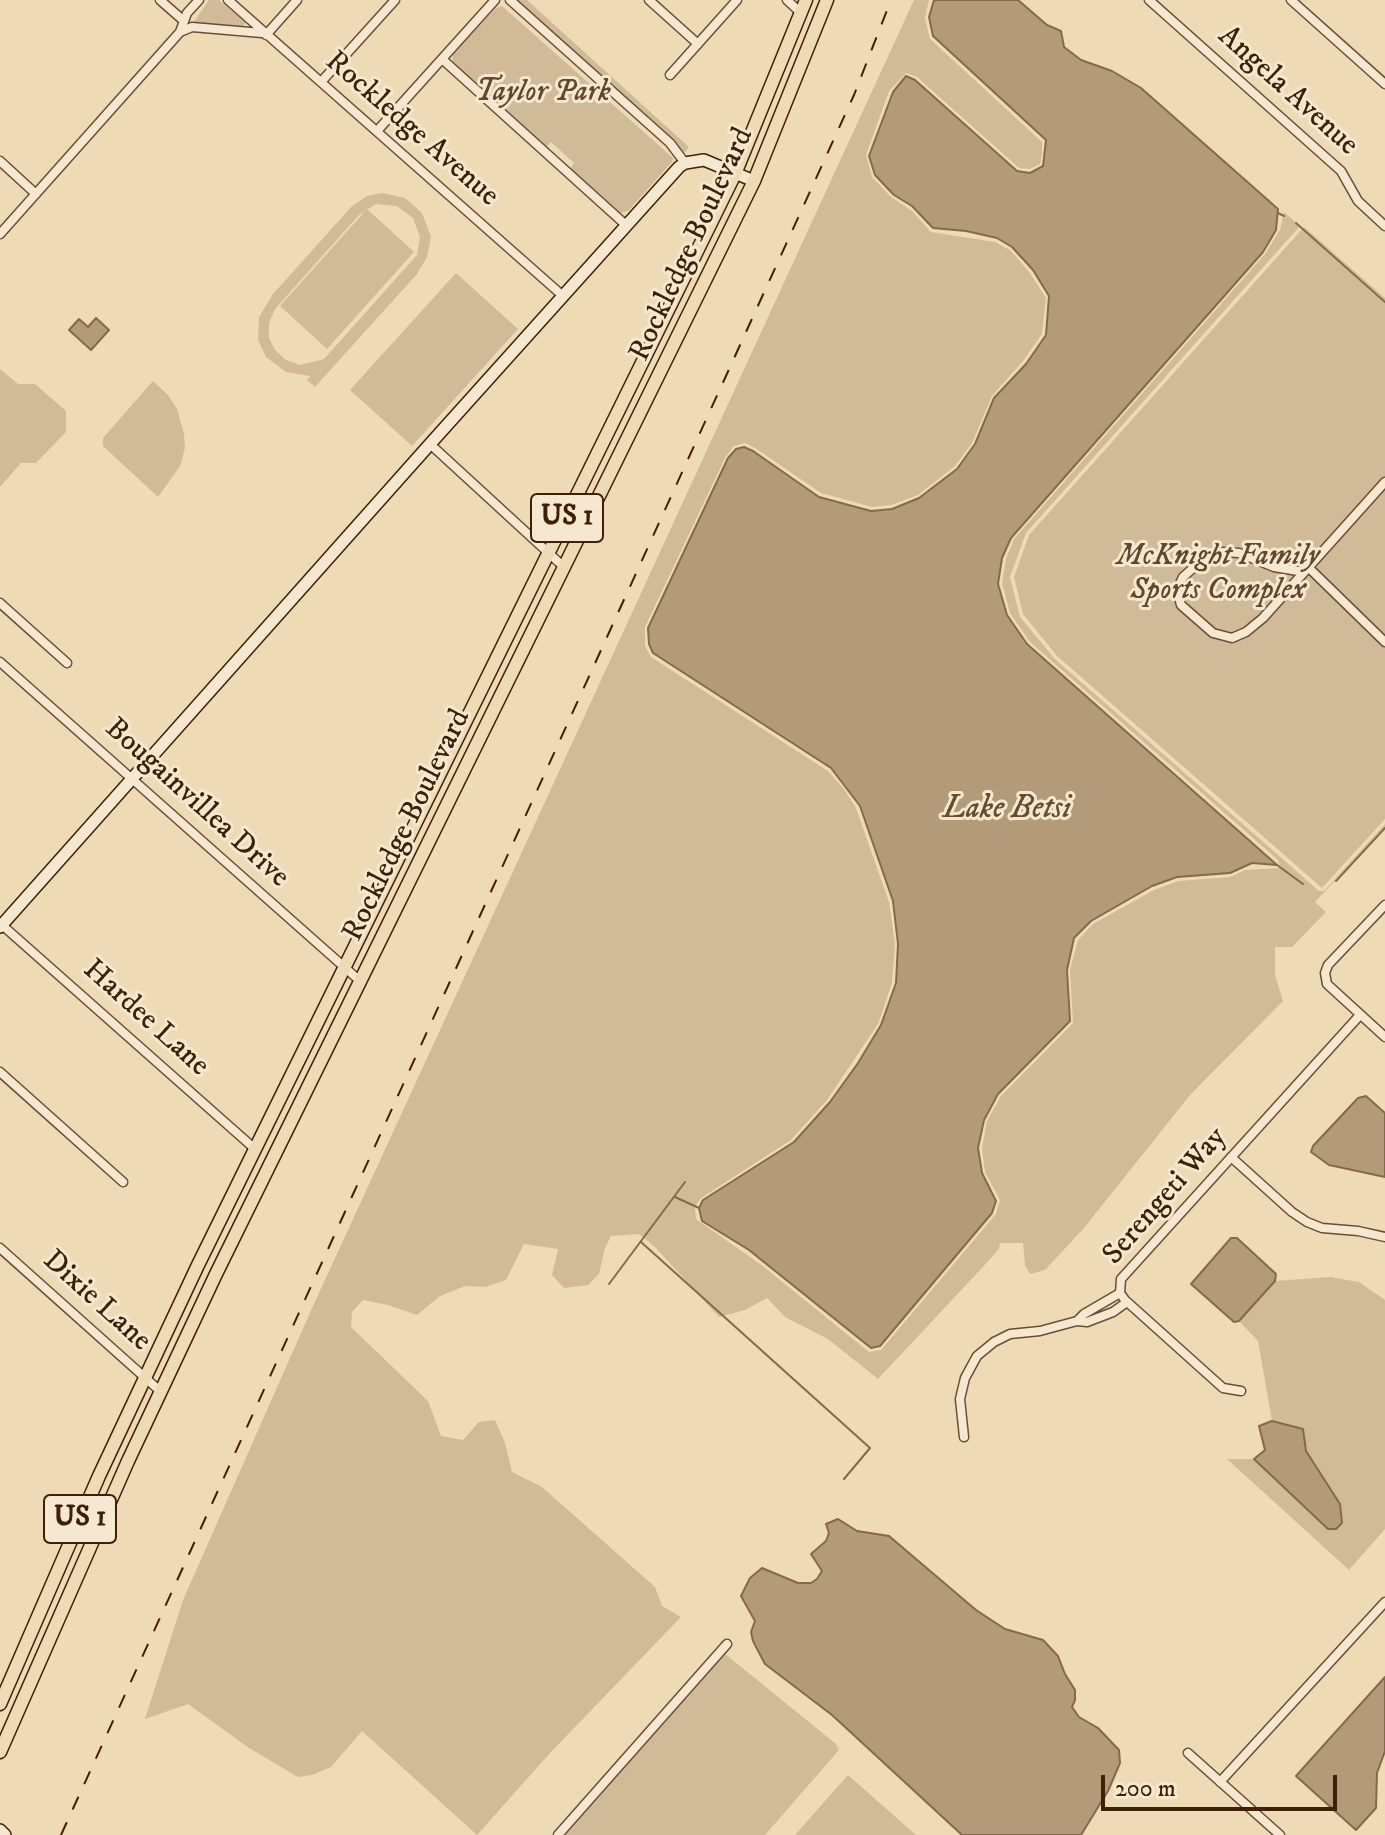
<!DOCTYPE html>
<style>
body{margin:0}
#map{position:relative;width:1385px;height:1835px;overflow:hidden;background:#efdab6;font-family:"IM FELL DW Pica",serif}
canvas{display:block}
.scale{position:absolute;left:1101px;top:1775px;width:236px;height:36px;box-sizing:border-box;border:4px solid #3e2007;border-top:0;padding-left:10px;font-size:24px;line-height:28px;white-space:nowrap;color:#3e2007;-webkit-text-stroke:6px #f5e7d0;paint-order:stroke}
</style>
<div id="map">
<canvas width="1385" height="1835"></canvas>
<div class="scale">200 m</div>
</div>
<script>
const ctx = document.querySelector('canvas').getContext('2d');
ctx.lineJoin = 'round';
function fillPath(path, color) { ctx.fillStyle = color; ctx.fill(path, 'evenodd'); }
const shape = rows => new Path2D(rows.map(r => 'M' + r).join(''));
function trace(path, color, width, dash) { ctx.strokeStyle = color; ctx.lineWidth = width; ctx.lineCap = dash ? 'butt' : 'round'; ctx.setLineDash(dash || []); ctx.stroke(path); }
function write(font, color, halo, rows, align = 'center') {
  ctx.font = font + ' "IM FELL DW Pica",serif'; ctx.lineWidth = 6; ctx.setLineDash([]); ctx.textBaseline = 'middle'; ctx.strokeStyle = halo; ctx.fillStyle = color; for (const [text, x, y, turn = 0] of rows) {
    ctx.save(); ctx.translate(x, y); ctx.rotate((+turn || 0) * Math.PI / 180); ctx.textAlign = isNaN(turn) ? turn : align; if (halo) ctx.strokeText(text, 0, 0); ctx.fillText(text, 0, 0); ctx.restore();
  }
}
fillPath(shape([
 [209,0,219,0,246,23,243,26,195,24,193,23],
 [517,0,527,0,689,147,684,153,673,139],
 [914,0,929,0,925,18,930,39,1042,142,1042,154,1040,164,1030,169,1019,168,917,77,906,73,889,91,866,155,872,177,891,197,912,211,931,232,995,242,1010,250,1030,273,1046,298,1042,334,1023,361,992,396,972,443,955,466,918,495,891,505,872,507,821,493,755,448,745,443,734,446,726,456,645,627,645,646,651,657,828,771,844,789,856,808,889,902,895,944,892,983,878,1024,827,1100,791,1140,701,1198,695,1207,696,1219,764,1267,869,1352,881,1350,996,1214,1000,1200,985,1172,982,1148,987,1121,1001,1096,1073,1023,1070,970,1078,940,1093,924,1154,890,1178,881,1230,877,1245,870,1280,868,1278,860,1030,642,1010,613,1002,583,1006,559,1014,539,1265,254,1280,230,1284,212,1300,226,1026,533,1010,577,1020,617,1055,659,1319,891,1324,891,1385,824,1385,827,1315,902,1326,912,1292,947,1275,947,1275,975,1283,1001,1190,1095,1084,1228,1045,1270,1030,1274,1025,1265,1023,1243,1000,1243,999,1249,981,1269,878,1379,828,1339,785,1317,767,1298,745,1310,719,1317,655,1247,639,1234,611,1236,605,1248,599,1274,588,1285,564,1288,552,1275,558,1249,524,1244,506,1280,485,1287,465,1286,440,1296,417,1315,388,1305,363,1300,352,1312,351,1327,428,1401,441,1436,463,1440,479,1422,495,1420,505,1443,512,1472,542,1487,655,1587,662,1606,681,1617,550,1753,477,1835,362,1731,331,1767,312,1775,298,1777,249,1748,188,1704,145,1719,183,1600,313,1306],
 [502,6,673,158,672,162,628,211,620,213,570,169,574,163,551,142,546,148,452,64,453,54,496,8],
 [382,193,405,198,422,213,431,237,427,257,417,274,315,387,307,380,310,376,286,372,266,357,258,340,259,317,273,294,352,206,367,196],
 [376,204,397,206,413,218,420,237,417,255,324,359,300,365,286,360,275,350,269,338,269,323,275,309,359,215],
 [367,209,414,252,327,349,280,306],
 [1304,227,1385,298,1385,819,1322,888,1057,656,1023,614,1014,577,1029,535],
 [456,273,518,329,412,446,350,390],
 [0,369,18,384,35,384,66,411,66,432,36,463,21,463,0,487],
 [153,381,168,395,177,409,184,434,185,448,180,466,158,497,103,446,103,438],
 [1330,1277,1359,1282,1385,1300,1385,1529,1349,1570,1227,1459,1254,1459,1328,1529,1336,1529,1342,1523,1340,1504,1306,1451,1303,1429,1272,1421,1258,1341,1239,1321,1275,1281],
 [724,1653,836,1744,839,1750,765,1835,564,1835],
 [848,1775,916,1835,795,1835]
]), '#d1ba98');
const water = shape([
 [934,0,1018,0,1047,25,1061,31,1064,47,1081,60,1112,71,1141,88,1278,209,1276,230,1263,252,1011,538,1002,558,998,584,1007,615,1027,644,1277,865,1252,863,1230,873,1177,877,1152,886,1091,921,1074,938,1067,970,1070,1021,998,1094,984,1120,978,1148,982,1173,996,1201,992,1213,880,1346,871,1348,749,1250,702,1221,699,1208,703,1200,794,1142,830,1102,858,1063,881,1025,896,983,898,944,893,901,860,806,831,768,653,653,649,644,648,628,728,458,736,449,744,447,753,451,819,497,871,511,892,509,919,498,957,469,975,444,994,398,1026,364,1046,335,1049,296,1033,270,1012,247,997,238,966,231,933,228,912,206,894,195,875,175,869,156,893,92,906,76,915,80,1017,171,1030,173,1043,166,1046,140,933,36,929,17,934,0],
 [96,318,109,330,91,350,69,330,79,319,88,327,96,318],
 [1366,1096,1385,1113,1385,1177,1329,1165,1311,1152,1313,1146,1358,1098,1366,1096],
 [1231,1238,1237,1238,1276,1274,1275,1281,1239,1321,1234,1322,1191,1284,1231,1238],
 [1272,1421,1303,1429,1306,1451,1340,1504,1342,1523,1336,1529,1328,1529,1254,1459,1265,1450,1259,1426,1272,1421],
 [838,1519,857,1531,889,1536,976,1610,1005,1629,1043,1640,1058,1656,1065,1674,1075,1690,1075,1700,1072,1707,1079,1717,1098,1728,1119,1750,1120,1763,1108,1791,1081,1835,962,1835,832,1715,765,1664,753,1641,751,1632,755,1621,741,1596,750,1578,762,1568,798,1583,811,1583,817,1579,822,1571,811,1554,826,1541,829,1533,826,1524,838,1519],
 [1385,1677,1385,1751,1377,1773,1376,1808,1356,1830,1296,1776,1385,1677]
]);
fillPath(water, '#b39b7a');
trace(water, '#846a4c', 2);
trace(shape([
 [1278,213,1284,216],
 [1296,223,1385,302],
 [1277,865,1303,884],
 [1336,881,1385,828],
 [675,1197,699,1208],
 [641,1242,870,1448,844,1479],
 [609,1284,685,1182]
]), '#846a4c', 2);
const street = shape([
 [160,0,184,21],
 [228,0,563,296],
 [510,0,670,143,685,163],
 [649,0,698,44],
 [787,0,801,13],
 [1149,0,1341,171,1358,201,1385,226],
 [1291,0,1385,84],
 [180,32,192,27,262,33],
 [266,35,297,0],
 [442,59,627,226],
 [670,75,737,0],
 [321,82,395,0],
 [377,131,495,0],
 [0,161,36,194],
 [0,234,180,32,187,13,199,0],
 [430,444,565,568],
 [1308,567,1385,642],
 [1304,572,1274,567,1239,553,1222,552,1200,562,1183,577,1177,590,1181,605,1213,633,1232,638,1246,632,1263,618,1385,482],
 [0,603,67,663],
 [0,662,360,981],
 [1385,905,1328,965,1325,973,1327,984,1385,1037],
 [2,925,255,1149],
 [0,1072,123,1182],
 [1231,1157,1292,1212,1307,1222,1322,1228,1358,1231,1385,1237],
 [0,1248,160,1391],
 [1077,1321,1084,1314,1120,1293],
 [1241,1391,1223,1388,1125,1300,1120,1293,1121,1279,1360,1015],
 [964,1437,960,1399,965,1378,977,1356,994,1342,1010,1334,1040,1331,1077,1321,1087,1322,1113,1312,1127,1302],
 [1188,1753,1280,1835],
 [1220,1782,1385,1602],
 [558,1835,727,1644]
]);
const secondary = shape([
 [0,927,430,444,679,167,685,163,704,160,754,181],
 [0,1830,5,1835]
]);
const primary = shape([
 [0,1704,99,1476,198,1265,735,174,806,0],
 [0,1752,128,1461,216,1274,754,181,827,0]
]);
trace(street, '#6a4e33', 11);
trace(secondary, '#3e2007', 14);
trace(primary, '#3e2007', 15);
trace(street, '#f5e7d0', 8);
trace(secondary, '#f5e7d0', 11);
trace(primary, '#efdab6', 12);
trace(shape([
 [61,1835,854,95,891,0]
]), '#3e2007', 2, [14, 14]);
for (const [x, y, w] of [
 [567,518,72],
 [80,1519,72]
]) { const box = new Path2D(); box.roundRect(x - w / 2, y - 24, w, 48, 6); ctx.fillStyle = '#f5e7d0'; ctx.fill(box); trace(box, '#3e2007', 2); }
write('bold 28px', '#3e2007', null, [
 ["US 1",567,518],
 ["US 1",80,1519]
]);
write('30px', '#3e2007', '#f5e7d0', [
 ["Angela Avenue",1287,92,42],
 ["Rockledge Avenue",411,130,41],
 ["Rockledge Boulevard",693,245,-65],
 ["Bougainvillea Drive",196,804,42],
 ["Rockledge Boulevard",408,826,-64],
 ["Hardee Lane",145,1019,42],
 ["Serengeti Way",1166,1197,-49],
 ["Dixie Lane",96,1302,42]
]);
write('italic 30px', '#63462b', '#f5e7d0', [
 ["Taylor Park",543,94],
 ["McKnight Family",1218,558],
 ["Sports Complex",1218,592]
]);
write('italic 32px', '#674b2f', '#f5e7d0', [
 ["Lake Betsi",1007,810]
]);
</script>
